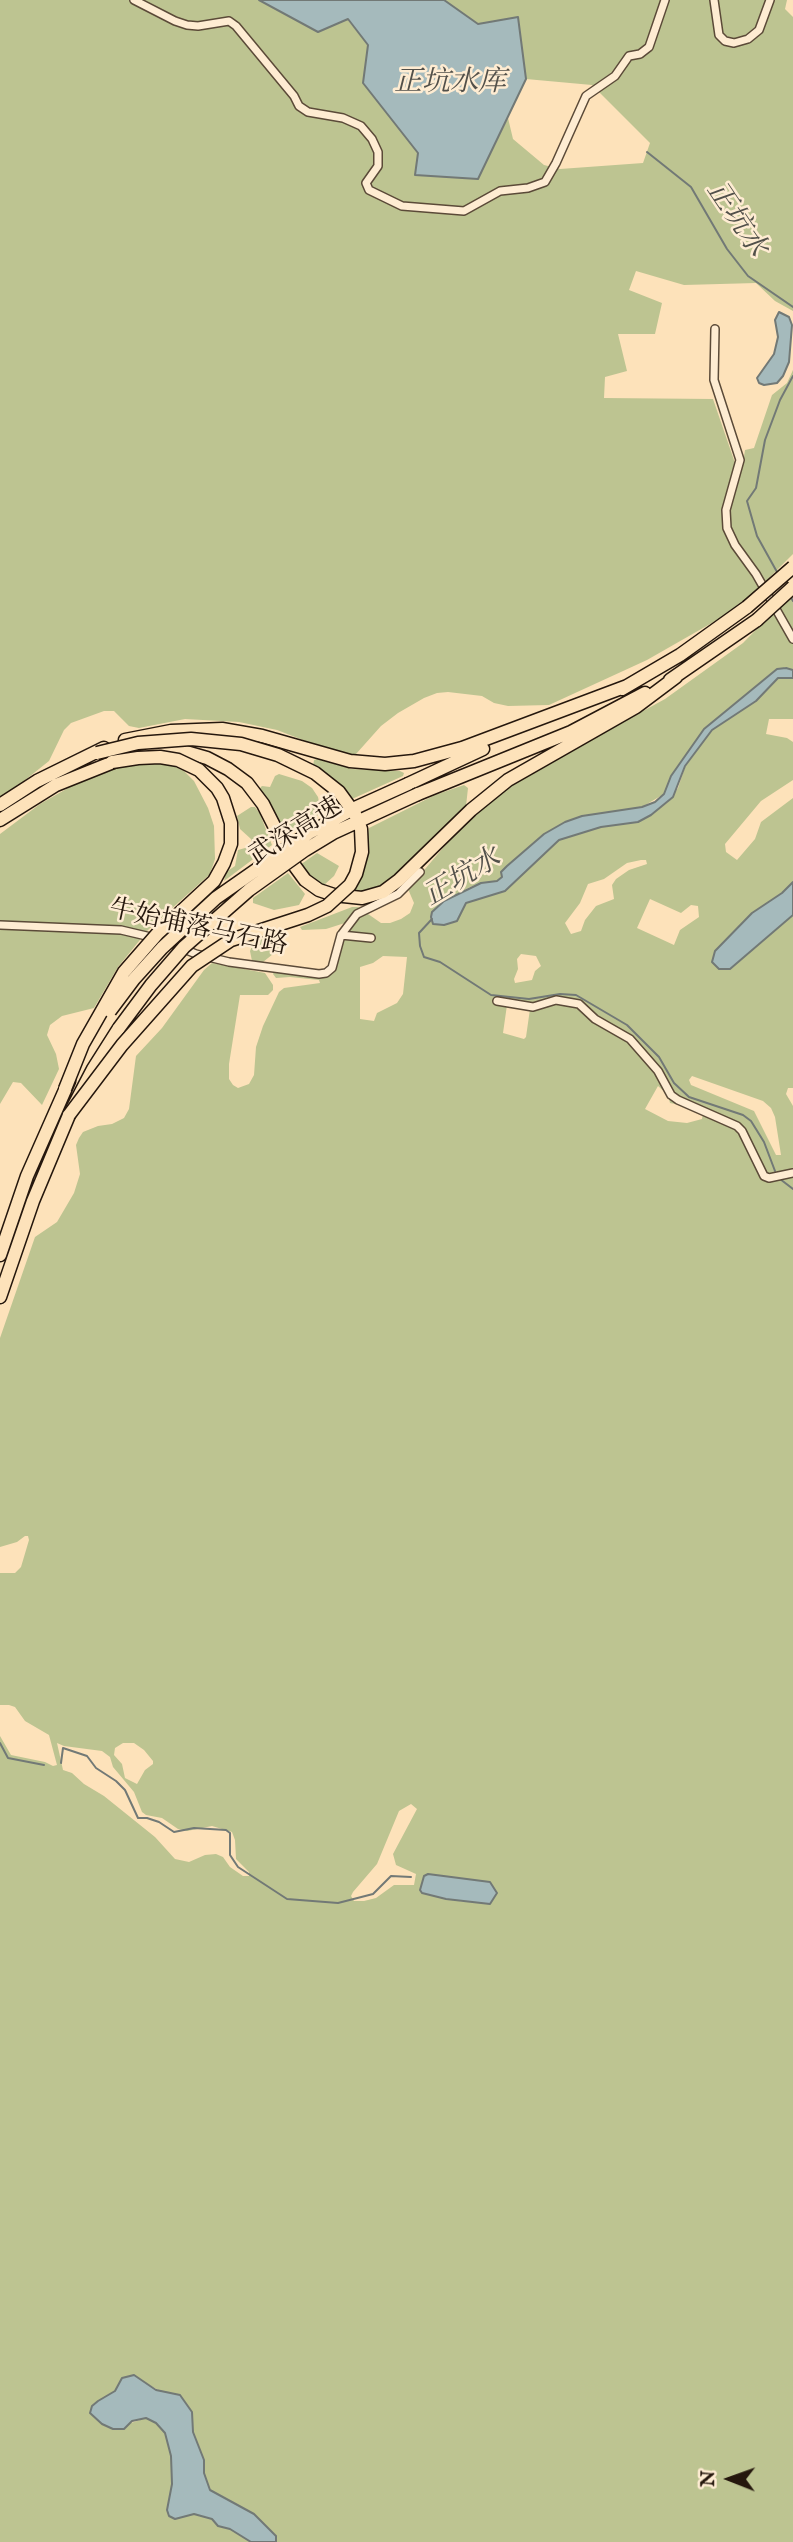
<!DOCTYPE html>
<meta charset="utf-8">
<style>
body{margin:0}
#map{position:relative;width:793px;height:2542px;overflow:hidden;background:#fde2ba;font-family:"IM FELL English",serif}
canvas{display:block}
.north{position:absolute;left:695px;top:2444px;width:70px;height:70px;-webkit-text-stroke:5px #feecd2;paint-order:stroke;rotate:271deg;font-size:19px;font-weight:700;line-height:28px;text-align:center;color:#25170d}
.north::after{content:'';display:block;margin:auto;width:24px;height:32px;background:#25170d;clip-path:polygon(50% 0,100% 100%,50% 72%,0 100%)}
</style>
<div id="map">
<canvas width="793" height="2542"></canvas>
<div class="north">N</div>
</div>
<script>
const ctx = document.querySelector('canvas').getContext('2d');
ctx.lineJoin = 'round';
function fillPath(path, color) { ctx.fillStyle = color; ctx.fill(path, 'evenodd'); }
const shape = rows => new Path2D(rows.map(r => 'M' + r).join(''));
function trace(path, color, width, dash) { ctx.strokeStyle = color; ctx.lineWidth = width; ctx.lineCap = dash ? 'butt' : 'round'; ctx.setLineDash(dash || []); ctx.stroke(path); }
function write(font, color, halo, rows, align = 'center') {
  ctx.font = font + ' "IM FELL English","Noto Serif SC",serif'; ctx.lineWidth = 5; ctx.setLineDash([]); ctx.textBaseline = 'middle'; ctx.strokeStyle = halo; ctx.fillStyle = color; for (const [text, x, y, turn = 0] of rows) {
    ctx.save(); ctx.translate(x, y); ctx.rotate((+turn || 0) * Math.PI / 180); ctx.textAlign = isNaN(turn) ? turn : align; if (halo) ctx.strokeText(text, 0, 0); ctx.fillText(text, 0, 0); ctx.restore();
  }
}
fillPath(shape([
 [0,0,259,0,318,32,347,19,368,45,363,83,418,153,478,179,508,118,513,139,544,165,560,169,643,163,650,143,592,85,526,79,518,17,478,24,444,0,787,0,785,9,793,17,793,311,775,301,756,283,684,285,636,271,629,290,662,303,655,334,618,334,627,371,605,377,604,398,713,399,735,463,743,463,745,450,754,448,772,395,787,383,793,370,793,554,744,603,717,620,647,660,549,705,508,706,494,703,482,696,448,692,437,693,424,698,398,713,381,726,356,754,347,757,277,730,239,722,185,719,139,728,129,726,114,711,104,711,71,723,64,730,49,761,0,800],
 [793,592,793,670,786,668,777,669,704,729,671,776,664,794,642,807,582,816,565,822,544,834,507,866,501,872,502,877,497,881,481,883,470,887,444,901,432,912,460,914,466,903,505,891,559,840,601,827,638,822,651,815,668,802,678,788,685,767,712,730,756,701,778,678,793,678,793,719,769,719,766,734,787,738,793,742,793,780,761,801,725,844,726,852,737,860,755,839,761,822,793,798,793,882,782,893,752,913,713,955,730,969,793,915,793,1088,788,1088,786,1094,793,1106,793,2542,276,2542,276,2535,254,2514,210,2490,204,2473,204,2460,193,2432,192,2412,189,2408,141,2380,122,2378,115,2391,98,2401,92,2406,90,2413,102,2424,128,2424,146,2418,156,2423,165,2433,171,2456,172,2484,168,2510,176,2519,194,2514,212,2519,218,2526,230,2529,251,2542,0,2542,0,1736,11,1755,45,1762,53,1766,57,1765,49,1735,25,1721,15,1707,9,1705,0,1705,0,1573,15,1573,21,1567,29,1540,28,1536,25,1536,17,1542,0,1547,0,1338,35,1237,57,1222,74,1193,80,1174,76,1145,79,1138,83,1132,98,1126,112,1124,124,1118,129,1109,136,1056,162,1028,204,970,212,963,265,973,273,985,273,990,268,995,240,995,229,1064,229,1079,233,1085,238,1088,249,1084,254,1075,256,1047,263,1026,279,992,284,988,320,983,319,980,290,977,276,978,273,974,274,971,328,975,348,931,348,922,326,929,302,930,300,927,352,907,358,907,381,923,390,923,401,919,410,913,414,903,408,889,460,828,506,786,665,699,743,643],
 [641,860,646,860,647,864,629,870,616,879,612,885,614,899,596,906,585,920,581,931,571,934,565,923,580,903,588,884,604,879,627,863],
 [650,899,681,913,691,905,698,906,699,917,680,930,674,945,637,928],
 [521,954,536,956,541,966,535,971,532,980,515,983,514,979,518,969,517,959],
 [383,956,407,957,403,994,397,1003,377,1013,374,1021,360,1019,360,967,373,963],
 [507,1005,530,1009,526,1037,524,1039,503,1033],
 [692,1076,763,1101,771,1108,775,1117,781,1155,776,1155,754,1111,691,1085,689,1080],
 [658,1086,668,1095,670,1103,680,1105,685,1102,703,1113,702,1119,687,1123,668,1121,645,1109],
 [57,1743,64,1746,102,1751,110,1757,113,1767,134,1792,142,1812,146,1815,162,1818,178,1829,187,1831,212,1826,232,1832,235,1840,236,1859,249,1872,249,1876,243,1876,230,1867,223,1857,216,1854,205,1855,189,1862,175,1859,155,1837,104,1796,84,1784,72,1773,63,1770],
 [123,1743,134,1743,144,1750,153,1761,153,1764,145,1770,137,1784,125,1778,122,1764,114,1755,115,1748],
 [411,1804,417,1809,393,1854,396,1865,416,1874,414,1885,394,1885,376,1898,364,1901,354,1901,351,1896,353,1892,377,1864,399,1811],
 [428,1874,490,1882,466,1902,446,1899,422,1893],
 [317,759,352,769,400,771,404,773,403,776,352,799,334,780,313,766,314,760],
 [144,762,169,764,184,771,194,781,208,808,214,826,215,859,212,868,209,875,148,930,118,967,94,1008,62,1016,50,1025,47,1035,56,1054,59,1069,42,1105,21,1083,13,1082,0,1104,0,834,40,804,77,783,115,765],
 [279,774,302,781,312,788,318,797,320,807,318,815,285,837,259,789,262,786,270,787,275,776],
 [464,785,468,788,466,806,422,853,384,885,363,892,353,892,361,877,369,828,435,795],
 [251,807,255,807,260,814,272,845,224,881,226,872,235,866,238,850,252,846,251,839,240,829,237,816],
 [317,853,339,866,334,876,324,885,309,876,300,865],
 [288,873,305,894,299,905,274,910,253,903,253,898],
 [282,932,284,941,278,950,263,962,252,961,250,951,254,942]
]), '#bdc491');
const water = shape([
 [259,0,444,0,478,24,518,17,526,79,478,179,415,175,418,153,363,83,368,45,348,19,318,32,259,0],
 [779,312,789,317,792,325,789,362,783,376,777,383,764,385,759,383,757,378,774,354,778,337,775,320,779,312],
 [786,668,793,670,793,678,778,678,756,701,712,730,685,766,673,797,651,815,638,822,601,827,559,840,505,891,466,903,457,921,444,925,433,924,431,917,432,912,444,901,481,883,497,881,502,877,501,872,507,866,544,834,565,822,582,816,642,807,655,802,664,794,671,776,704,729,777,669,786,668],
 [793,882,793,915,730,969,719,969,712,962,715,951,752,913,782,893,793,882],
 [428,1874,490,1882,497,1893,490,1904,446,1899,422,1893,420,1890,424,1876,428,1874],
 [134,2375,156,2390,180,2395,192,2412,193,2432,204,2460,204,2473,210,2490,254,2514,276,2536,276,2542,251,2542,230,2529,218,2526,212,2519,194,2514,175,2519,169,2516,167,2510,172,2484,171,2456,165,2433,156,2423,146,2418,132,2421,124,2429,113,2429,102,2424,90,2413,92,2406,98,2401,115,2391,122,2378,134,2375]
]);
fillPath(water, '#a5babc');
trace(water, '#727976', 2);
trace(shape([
 [647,152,691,187,727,249,748,276,793,307],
 [777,572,757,536,747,501,756,488,765,440,780,400,793,376],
 [790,596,793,601],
 [432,919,419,933,420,946,424,957,440,962,491,995,529,999,560,994,576,995,627,1025,659,1057,674,1083,689,1097,743,1115,751,1121,764,1142,775,1171],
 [780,1179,793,1189],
 [0,1743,8,1758,44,1765],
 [61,1763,63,1748,87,1756,96,1768,116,1781,125,1790,138,1818,147,1818,159,1822,174,1832,194,1828,226,1830,230,1833,230,1855,238,1867,287,1899,338,1903,373,1894,391,1876,411,1877]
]), '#727976', 2);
const street = shape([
 [134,0,175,21,187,25,198,26,229,21,236,26,294,96,299,106,308,112,343,118,361,126,372,139,378,152,378,166,366,183,369,190,402,206,464,211,500,191,528,188,545,182,556,163,586,96,615,76,629,56,640,54,649,47,665,0],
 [714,0,719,35,725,41,734,43,748,39,759,30,770,0],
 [715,329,714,380,740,460,726,510,727,528,735,545,756,574,793,639],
 [0,925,121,930,155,938],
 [341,935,371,938],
 [167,942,196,954,229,962,319,974,326,973,332,968,341,935,357,914,398,894,420,872],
 [497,1001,533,1007,556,1000,579,1004,595,1019,630,1039,658,1071,671,1095,678,1100,737,1126,742,1131,764,1176,769,1178,793,1173]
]);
const highway = shape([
 [670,680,757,620],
 [622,689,680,655,747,607],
 [125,740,171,731,222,729,262,736,350,761,385,764,414,761,462,748,627,686],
 [145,753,167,750,186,752,207,758,228,769,247,783,263,804,294,865,305,880,319,890,334,895,362,898,383,892,399,880,471,810,508,780,636,707,676,677],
 [408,784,483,749],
 [418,794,571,732,645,693],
 [0,805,37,781,104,748],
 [0,820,56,785,121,759],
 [0,1255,27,1176,69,1081],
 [0,1297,33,1201,69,1115,93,1069,119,1028]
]);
trace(street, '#5b4a38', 10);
trace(highway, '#25170d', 15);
trace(street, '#feecd2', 7);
trace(highway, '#fde2ba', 12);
const highwayBridge = shape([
 [747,607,793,567],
 [757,620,793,587],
 [110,1011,134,979,162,948,216,898,309,833,357,807,408,784],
 [119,1028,151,985,184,947,249,890,305,850,333,833,418,794],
 [65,1089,83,1044,124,972,158,933,214,881,224,863,231,844,231,823,223,798,217,788,199,770,178,760,160,757,138,758,112,762],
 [69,1115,122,1045,192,966,231,940,308,915,327,906,350,885,356,874,362,852,361,829,355,814,339,792,315,773,278,755,241,744,191,739,138,743,97,753]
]);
trace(highwayBridge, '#25170d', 15, []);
trace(highwayBridge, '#fde2ba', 12);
write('26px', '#25170d', '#feecd2', [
 ["武深高速",296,833,-32],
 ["牛始埔落马石路",198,929,12]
]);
write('italic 28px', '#52504a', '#feecd2', [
 ["正坑水库",450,84],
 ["正坑水",735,220,56],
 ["正坑水",463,879,-31]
]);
</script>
